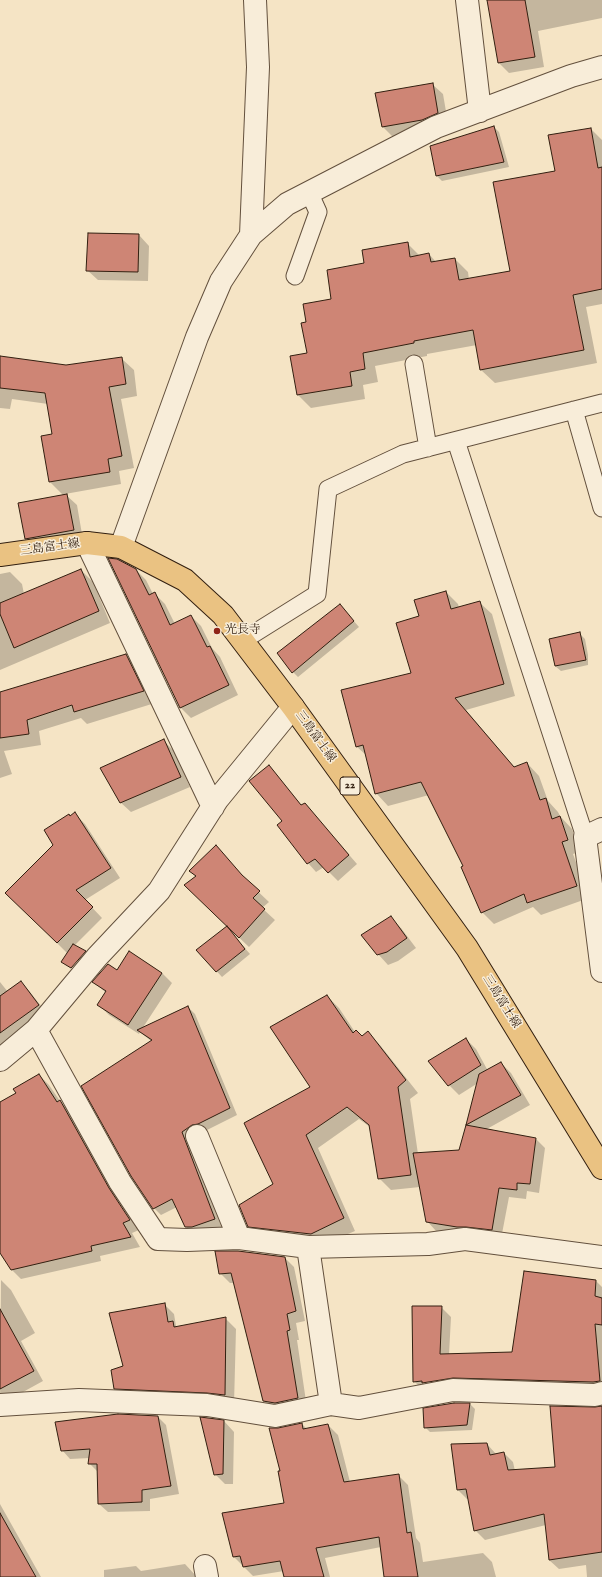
<!DOCTYPE html>
<meta charset="utf-8">
<style>
body{margin:0}
canvas{display:block;background:#f5e4c5}
</style>
<canvas width="602" height="1577"></canvas>
<script>
const ctx = document.querySelector('canvas').getContext('2d');
ctx.lineJoin = 'round';
function fillPath(path, color) { ctx.fillStyle = color; ctx.fill(path, 'evenodd'); }
const shape = rows => new Path2D(rows.map(r => 'M' + r).join(''));
function trace(path, color, width, dash) { ctx.strokeStyle = color; ctx.lineWidth = width; ctx.lineCap = dash ? 'butt' : 'round'; ctx.setLineDash(dash || []); ctx.stroke(path); }
function write(font, color, halo, rows, align = 'center') {
  ctx.font = font + ' "IM FELL English","Noto Serif JP",serif'; ctx.lineWidth = 3; ctx.setLineDash([]); ctx.textBaseline = 'middle'; ctx.strokeStyle = halo; ctx.fillStyle = color; for (const [text, x, y, turn = 0] of rows) {
    ctx.save(); ctx.translate(x, y); ctx.rotate((+turn || 0) * Math.PI / 180); ctx.textAlign = isNaN(turn) ? turn : align; if (halo) ctx.strokeText(text, 0, 0); ctx.fillText(text, 0, 0); ctx.restore();
  }
}
fillPath(shape([
 [488,0,602,0,602,18,538,31,544,67,509,73,499,63],
 [432,84,443,94,448,123,393,137,383,127,376,94],
 [494,127,499,132,509,167,442,181,437,176,431,146],
 [591,129,602,140,602,304,586,307,597,363,495,383,481,370,477,345,427,354,427,356,375,366,378,382,363,385,365,399,311,408,298,395,292,357,308,354,307,323,332,300,366,264,407,243,420,256,429,254,436,262,455,259,468,272,469,280,511,271,556,171],
 [139,235,149,246,148,281,98,280,87,270],
 [0,357,66,366,121,358,134,370,137,396,121,399,134,468,119,471,121,484,65,494,77,505,83,540,36,549,26,538,64,496,50,482,53,435,48,404,12,399,10,409,0,408],
 [81,570,93,582,110,623,0,670,0,574,10,572,22,584,24,594],
 [136,570,146,580,153,594,155,594,165,604,175,624,191,616,201,626,212,648,220,657,238,695,191,718,181,708],
 [446,592,458,604,459,608,479,602,492,614,515,696,466,710,515,768,527,763,539,776,548,801,558,812,560,816,572,829,580,852,573,854,589,898,541,915,533,907,494,924,482,912,465,867,429,795,388,806,376,793,367,756,356,746,412,674,420,617],
 [340,605,359,627,298,677,293,672],
 [580,634,585,639,588,655,588,665,561,671,555,666],
 [126,655,138,667,155,703,87,724,81,718,39,731,41,745,4,751,12,774,0,778,0,693],
 [164,741,174,751,190,787,131,812,120,802],
 [269,767,302,806,305,804,313,813,357,864,338,881,324,867,316,872,308,863,283,821],
 [75,814,85,824,120,878,85,900,102,918,67,953,7,893,54,845,70,817],
 [216,846,248,882,269,902,262,908,275,920,249,947,229,928,228,929,250,954,222,977,197,950,228,926,196,877,190,871],
 [390,918,401,928,416,948,398,961,388,965,378,954],
 [118,971,162,973,172,983,142,1029,188,1007,195,1014,237,1115,189,1139,220,1223,225,1231,193,1234,186,1227,177,1207,161,1215,154,1208,151,1041,140,1032,139,1034,109,1015,99,1005,106,993,94,982],
 [0,982,8,992,21,982,30,992,48,1015,0,1049],
 [327,996,339,1008,355,1032,362,1037,368,1033,380,1045,418,1093,410,1099,418,1154,459,1151,478,1083,459,1095,449,1085,466,1039,476,1049,488,1071,501,1063,511,1073,530,1105,485,1130,536,1139,545,1148,539,1193,527,1191,526,1199,509,1197,501,1239,467,1236,436,1231,427,1221,420,1187,391,1190,379,1178,370,1127,359,1119,318,1148,355,1231,321,1246,261,1238,249,1226,274,1185,312,1088],
 [39,1075,49,1085,60,1101,70,1111,139,1230,132,1233,140,1247,100,1256,101,1261,21,1279,11,1269,0,1251,0,1104,18,1094],
 [285,1258,294,1267,305,1321,296,1323,299,1340,297,1340,307,1408,274,1411,264,1401,234,1283,230,1283,220,1273],
 [525,1273,596,1281,602,1287,602,1391,423,1390,414,1381,441,1307,451,1317,449,1355,513,1353],
 [458,1376,459,1378,424,1384,422,1382],
 [1,1280,11,1290,35,1333,21,1341,43,1381,3,1403,0,1403],
 [164,1304,174,1314,176,1326,178,1328,226,1319,236,1329,234,1405,125,1399,115,1388,124,1367],
 [470,1404,475,1409,472,1430,430,1432,425,1427],
 [602,1407,602,1577,587,1577,586,1565,559,1569,549,1560,546,1525,485,1540,475,1530,469,1499,467,1499,458,1490,487,1444,496,1454,504,1453,513,1462,515,1471,556,1468,595,1408],
 [158,1417,166,1425,179,1494,150,1499,150,1511,108,1512,99,1504,98,1472,89,1463,90,1458,70,1459,62,1450],
 [224,1421,234,1432,233,1484,225,1484,215,1474],
 [302,1424,307,1429,328,1425,338,1435,350,1482,398,1475,408,1485,416,1538,420,1543,423,1562,483,1553,492,1562,496,1577,385,1577,381,1547,325,1558,330,1577,285,1577,284,1571,253,1576,234,1557,285,1504,278,1429],
 [0,1504,41,1577,0,1577],
 [185,1564,197,1577,104,1577,104,1570,136,1566,141,1571]
]), '#0003');
const building = shape([
 [487,0,525,0,535,57,498,63,487,0],
 [433,83,438,113,422,120,382,127,375,93,433,83],
 [494,126,504,162,436,176,430,146,494,126],
 [591,128,598,168,602,167,602,289,573,295,584,350,480,370,473,330,414,341,414,343,363,353,365,369,350,372,352,386,297,395,290,356,307,353,301,323,306,322,303,304,331,299,327,270,364,263,362,250,408,242,410,257,429,253,431,262,455,258,459,280,510,271,493,182,555,171,548,135,591,128],
 [88,233,139,234,138,272,86,271,88,233],
 [0,356,66,365,122,357,126,384,109,387,122,456,108,459,110,472,49,482,41,436,52,434,45,393,0,388,0,356],
 [67,494,74,530,25,539,18,503,67,494],
 [108,558,117,559,136,569,149,595,155,592,170,625,191,615,207,647,210,646,229,685,180,708,108,558],
 [81,569,99,611,14,648,0,614,0,603,81,569],
 [446,591,451,609,480,601,504,684,455,698,514,767,527,762,540,800,546,798,552,819,560,816,568,840,562,842,577,886,527,903,524,894,481,913,461,867,463,866,421,782,375,794,363,745,356,747,341,690,411,673,396,623,419,616,414,600,446,591],
 [340,604,354,621,292,673,277,653,340,604],
 [580,632,586,660,555,666,549,639,580,632],
 [126,654,144,691,74,712,72,705,27,720,29,734,0,738,0,692,126,654],
 [164,739,181,777,120,803,100,768,164,739],
 [269,765,301,805,305,803,349,855,328,873,315,859,307,864,277,825,282,821,249,781,269,765],
 [75,812,111,868,76,890,93,907,57,943,5,893,53,845,44,830,69,814,70,816,75,812],
 [216,845,242,875,260,891,253,898,265,909,239,938,184,885,196,876,189,871,216,845],
 [391,916,407,938,387,952,377,955,361,935,391,916],
 [227,926,245,949,216,972,196,950,227,926],
 [73,944,86,951,71,968,61,962,73,944],
 [129,951,162,973,128,1025,97,1005,106,991,92,982,108,964,117,970,129,951],
 [21,981,39,1005,0,1033,0,996,21,981],
 [327,995,353,1033,356,1030,362,1036,368,1031,406,1080,398,1087,411,1175,378,1179,369,1125,347,1107,306,1135,344,1218,311,1234,248,1227,239,1205,273,1184,244,1123,310,1087,270,1027,327,995],
 [188,1006,230,1108,198,1124,192,1125,182,1132,215,1219,192,1227,185,1227,172,1199,153,1209,131,1176,81,1086,152,1040,137,1030,188,1006],
 [466,1038,481,1065,448,1086,428,1061,466,1038],
 [501,1062,521,1095,466,1125,479,1074,501,1062],
 [39,1074,57,1102,60,1100,109,1188,130,1220,123,1223,131,1237,91,1246,92,1251,11,1270,0,1253,0,1102,16,1093,13,1089,39,1074],
 [466,1125,536,1138,530,1184,517,1183,517,1190,499,1188,492,1230,466,1227,457,1227,426,1222,413,1153,459,1150,466,1125],
 [215,1251,238,1251,285,1257,296,1311,287,1314,290,1330,287,1331,298,1398,275,1403,263,1401,231,1273,219,1274,215,1251],
 [524,1271,596,1280,595,1296,602,1298,602,1325,595,1324,600,1381,593,1382,453,1378,422,1383,422,1381,413,1382,412,1306,442,1306,440,1354,512,1352,524,1271],
 [165,1303,168,1322,173,1321,174,1327,226,1317,225,1395,207,1393,114,1389,111,1370,123,1366,109,1313,165,1303],
 [0,1309,34,1371,0,1389,0,1309],
 [454,1403,470,1403,467,1425,424,1428,423,1408,454,1403],
 [550,1406,595,1407,602,1406,602,1552,549,1560,544,1514,474,1531,466,1489,457,1490,451,1444,487,1443,490,1455,504,1452,508,1470,555,1467,550,1406],
 [118,1414,158,1416,171,1486,142,1490,142,1502,98,1504,97,1464,88,1464,90,1449,61,1451,55,1422,118,1414],
 [200,1417,224,1420,223,1474,214,1475,200,1417],
 [302,1423,303,1429,328,1424,344,1482,399,1474,407,1533,411,1532,418,1577,384,1577,379,1537,316,1548,324,1577,284,1577,280,1561,243,1567,240,1556,233,1557,222,1513,284,1503,278,1471,280,1471,269,1428,278,1428,302,1423],
 [0,1513,36,1577,0,1577,0,1513]
]);
fillPath(building, '#ce8575');
trace(building, '#321f10', 1);
const lane = shape([
 [295,276,318,212,309,192],
 [414,364,428,448],
 [574,410,602,508],
 [456,441,585,837],
 [242,641,317,594,328,489,403,454,602,403]
]);
const street = shape([
 [467,0,480,111],
 [251,235,258,67,255,0],
 [87,543,213,807],
 [121,547,197,337,221,281,251,235,287,204,436,127,571,76,602,67],
 [602,829,585,837,602,971],
 [36,1030,120,1182,158,1239,187,1240,239,1238,308,1247,428,1244,465,1239,602,1257],
 [0,1060,36,1030,97,957,159,891,217,800,293,707],
 [197,1136,239,1238],
 [308,1247,331,1404],
 [0,1405,79,1400,207,1405,275,1416,331,1404,359,1408,453,1390,595,1395,602,1393],
 [205,1566,207,1577]
]);
const primary = shape([
 [0,555,87,543,121,547,185,580,223,615,293,707,467,948,602,1168]
]);
trace(lane, '#63503d', 19);
trace(street, '#63503d', 24);
trace(primary, '#321f10', 24);
trace(lane, '#f8edd9', 17);
trace(street, '#f8edd9', 22);
trace(primary, '#eac282', 22);
for (const [x, y, r, color] of [
 [217,631,4,"#8f2418"]
]) { const dot = new Path2D(); dot.arc(x, y, r, 0, 2 * Math.PI); ctx.fillStyle = color; ctx.fill(dot); trace(dot, '#f8edd9', 1.5); }
for (const [x, y, w] of [
 [350,786,20]
]) { const box = new Path2D(); box.roundRect(x - w / 2, y - 9, w, 18, 3); ctx.fillStyle = '#f8edd9'; ctx.fill(box); trace(box, '#321f10', 1); }
write('bold 11px', '#321f10', null, [
 ["22",350,786]
]);
write('12px', '#321f10', '#f8edd9', [
 ["三島富士線",50,548,-8],
 ["三島富士線",315,737,54],
 ["三島富士線",501,1002,58]
]);
write('12px', '#321f10', '#f8edd9', [
 ["光長寺",225,631]
], 'left');
</script>
